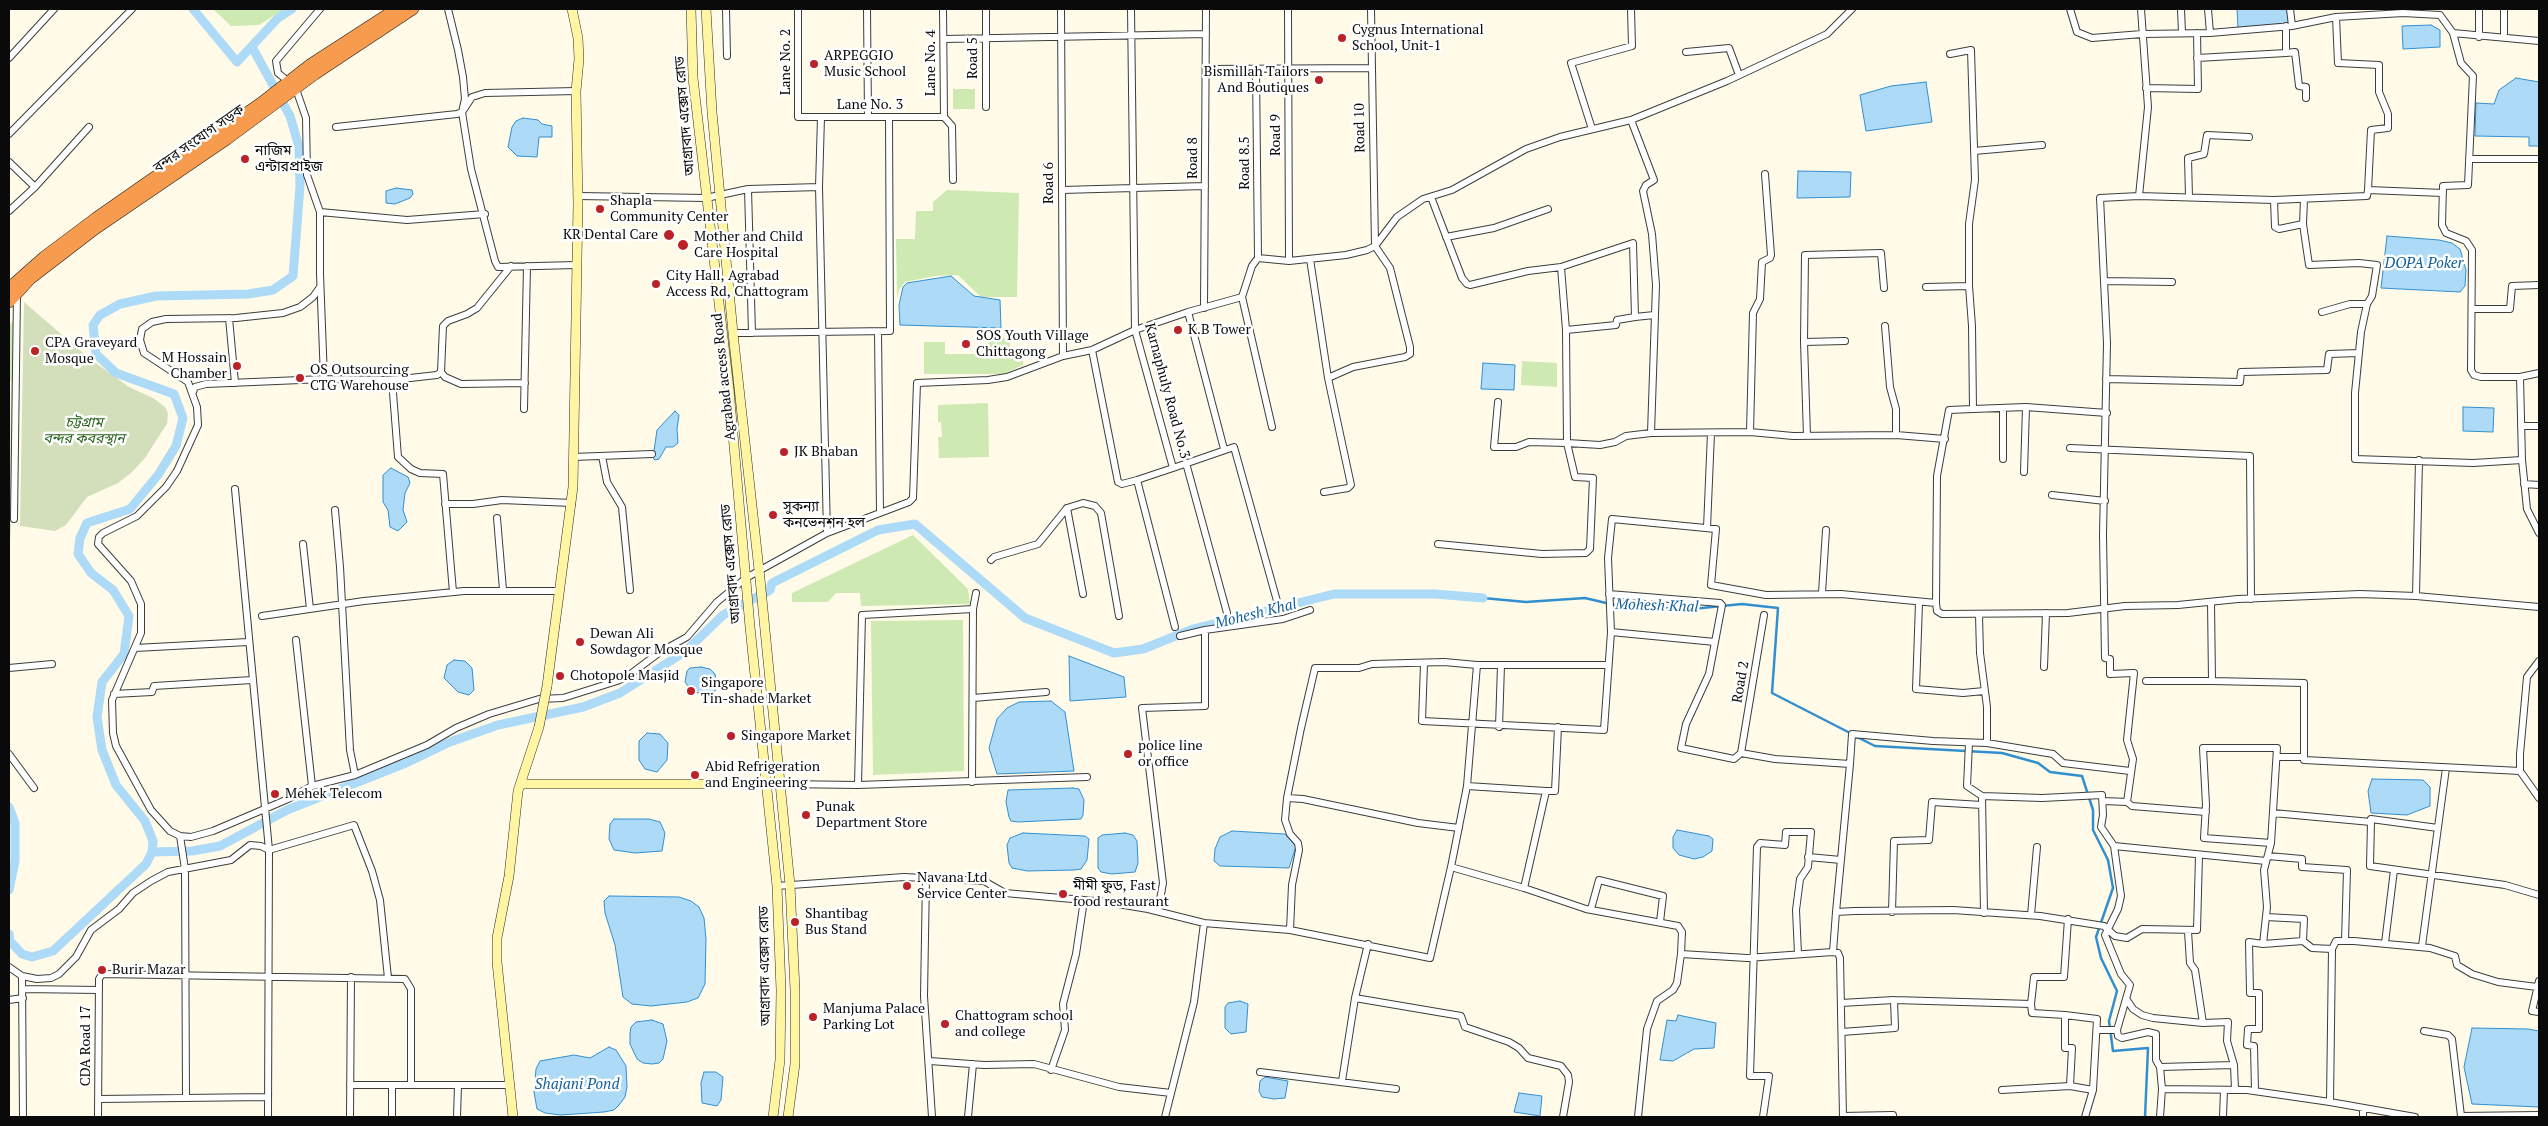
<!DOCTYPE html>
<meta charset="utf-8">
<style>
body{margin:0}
#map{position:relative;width:2548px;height:1126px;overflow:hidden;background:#fffbe8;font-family:"PT Serif",serif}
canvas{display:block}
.frame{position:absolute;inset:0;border:10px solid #0a0a0a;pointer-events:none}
</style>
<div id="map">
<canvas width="2548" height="1126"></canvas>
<div class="frame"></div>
</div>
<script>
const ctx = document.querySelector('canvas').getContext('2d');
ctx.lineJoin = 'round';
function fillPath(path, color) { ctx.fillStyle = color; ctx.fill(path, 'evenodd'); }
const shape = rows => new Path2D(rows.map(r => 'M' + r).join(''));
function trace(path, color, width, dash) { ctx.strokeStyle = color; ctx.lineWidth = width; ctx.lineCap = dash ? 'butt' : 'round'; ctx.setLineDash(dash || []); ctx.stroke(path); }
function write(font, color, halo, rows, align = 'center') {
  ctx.font = font + ' "PT Serif","Noto Sans Bengali",serif'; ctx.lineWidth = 5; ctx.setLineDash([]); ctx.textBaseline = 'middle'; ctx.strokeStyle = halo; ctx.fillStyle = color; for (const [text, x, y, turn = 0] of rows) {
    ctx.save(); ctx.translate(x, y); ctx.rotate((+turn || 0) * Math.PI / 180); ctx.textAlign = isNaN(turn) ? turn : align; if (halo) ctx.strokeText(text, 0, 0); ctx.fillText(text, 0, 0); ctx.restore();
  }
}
fillPath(shape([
 [213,9,284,9,259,25,231,26],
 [953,89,975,89,975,109,953,109],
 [947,190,1019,193,1017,297,981,297,958,275,935,276,905,282,899,290,897,298,896,239,915,239,916,211,933,211,933,202],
 [13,321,12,512,9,557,11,381,9,381,9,326],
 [988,338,1010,338,1010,350,1023,350,1023,365,1003,374,924,374,924,342,945,342,945,354,988,354],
 [1522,361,1557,363,1557,387,1521,385],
 [988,403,989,457,939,458,938,437,942,437,941,422,938,422,938,405],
 [913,535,968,589,970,604,861,606,860,593,836,593,828,602,792,602,792,593],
 [963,620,964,771,873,775,871,621]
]), '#cee9b2');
fillPath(shape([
 [24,302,90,359,129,387,153,398,165,407,168,413,167,424,157,439,145,458,131,473,118,483,87,497,66,525,55,531,20,526]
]), '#d3dfbb');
const water = shape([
 [2237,9,2287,9,2289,23,2238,28,2237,9],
 [2431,25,2440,30,2440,47,2403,49,2402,26,2431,25],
 [2516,78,2539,82,2539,146,2529,146,2529,137,2475,136,2476,103,2494,104,2499,90,2516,78],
 [1926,82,1932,122,1866,131,1860,95,1891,86,1926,82],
 [523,118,538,120,542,124,552,126,552,137,539,137,537,157,517,156,508,147,512,127,516,121,523,118],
 [1798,171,1851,172,1850,197,1797,198,1798,171],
 [396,188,412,190,413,194,410,198,395,204,386,203,386,191,396,188],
 [2387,236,2439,240,2452,243,2460,249,2466,270,2465,286,2460,292,2381,288,2387,236],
 [951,276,974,296,1000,300,1001,328,900,325,899,305,903,287,907,283,951,276],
 [1483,363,1515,365,1514,390,1481,389,1483,363],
 [2463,407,2494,408,2493,432,2463,431,2463,407],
 [675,411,679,415,677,429,678,443,673,447,666,447,659,459,655,460,653,458,657,430,675,411],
 [391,468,408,477,410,483,405,493,403,510,407,522,398,531,390,527,388,510,383,502,383,475,391,468],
 [1069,656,1124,677,1126,697,1070,701,1069,656],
 [454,660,465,661,472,668,474,690,469,695,458,692,444,678,447,665,454,660],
 [701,667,710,669,715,674,717,688,712,695,693,692,685,682,687,671,690,668,701,667],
 [1051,701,1065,712,1074,771,997,774,989,748,997,719,1007,708,1019,702,1051,701],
 [647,733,660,734,668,743,667,760,657,772,645,769,639,760,639,741,647,733],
 [2372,779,2423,780,2430,787,2430,806,2407,815,2371,813,2368,791,2372,779],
 [1073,788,1079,789,1084,800,1083,815,1081,819,1018,822,1011,821,1009,817,1006,802,1008,790,1073,788],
 [614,819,649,819,660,822,665,833,662,851,635,853,614,850,609,839,610,824,614,819],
 [1677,830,1709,836,1713,839,1712,851,1703,857,1694,859,1679,855,1673,848,1673,837,1677,830],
 [1232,831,1285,834,1296,846,1289,868,1220,866,1214,861,1215,849,1220,837,1232,831],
 [1023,833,1085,836,1089,839,1087,860,1081,869,1075,870,1027,871,1012,868,1009,863,1007,845,1010,838,1023,833],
 [1125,833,1133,835,1137,841,1138,863,1135,872,1112,874,1101,872,1098,868,1098,838,1102,835,1125,833],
 [609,896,679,897,691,901,699,907,704,918,706,939,705,984,698,998,687,1002,651,1006,632,1004,623,997,615,945,605,913,604,901,609,896],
 [1240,1001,1248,1004,1246,1032,1231,1034,1225,1028,1225,1007,1228,1003,1240,1001],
 [1678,1015,1716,1023,1714,1048,1694,1049,1673,1061,1660,1060,1667,1020,1676,1021,1678,1015],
 [652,1020,663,1024,667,1041,663,1059,659,1063,652,1064,643,1063,637,1059,630,1044,630,1033,631,1027,636,1022,652,1020],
 [2472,1028,2528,1029,2539,1031,2539,1107,2472,1104,2464,1067,2472,1028],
 [609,1047,616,1050,626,1066,627,1087,625,1097,619,1105,614,1110,604,1112,561,1115,545,1113,537,1109,534,1092,536,1069,540,1061,574,1055,590,1058,609,1047],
 [704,1072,716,1072,723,1077,721,1100,717,1106,702,1103,701,1083,704,1072],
 [1265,1077,1288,1081,1285,1098,1274,1099,1262,1097,1259,1091,1260,1081,1265,1077],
 [1519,1093,1542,1096,1540,1116,1514,1112,1519,1093]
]);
fillPath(water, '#acdaf7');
trace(water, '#328fcf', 1);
trace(shape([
 [1483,598,1526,602,1585,598,1623,607,1692,609,1742,604,1778,608,1772,693,1852,734],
 [1857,737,1875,746,2002,753,2038,763,2050,772,2082,776,2093,810,2093,830,2108,860,2113,888,2096,937,2101,958,2117,991,2109,1021,2113,1051,2148,1048,2145,1117]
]), '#328fcf', 2.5);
trace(shape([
 [193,9,237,62,278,18,292,9],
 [9,807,15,823,15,861,9,890],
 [152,852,192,851,220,846,287,810,406,763,450,742,498,725,583,707,620,693,686,651,723,615,770,590,772,583,878,530,915,524,1025,618,1114,653,1143,649,1193,629,1334,594,1435,594,1483,598],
 [9,934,10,941,22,954,32,957,53,951,146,864,152,852,153,841,145,821,116,785,102,750,97,717,102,682,124,654,129,616,113,590,91,573,78,554,80,538,87,523,130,509,158,475,176,446,183,418,174,394,116,373,96,354,93,325,100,315,120,304,156,296,248,294,273,290,293,276,300,186,299,147,290,116,252,47]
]), '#acdaf7', 9);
const street = shape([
 [448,9,458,50,463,77,465,99,462,112,471,169,495,261,498,267,576,265],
 [726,9,727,56],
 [798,9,798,117,944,117],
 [867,9,868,117],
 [943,9,944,117],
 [986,9,986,107],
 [1061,9,1063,356],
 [1131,9,1135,330,1173,468,1234,447,1277,601],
 [1288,9,1289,261],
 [2070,9,2077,32,2092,38,2142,34,2210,33,2292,26,2336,17,2403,13,2440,15,2453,33,2539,41],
 [2181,9,2182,33],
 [2208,9,2210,33],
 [2290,9,2292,26],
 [2479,9,2479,37],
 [2504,9,2504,36],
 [2336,17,2338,63,2379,65,2379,92,2388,114,2388,128,2371,130,2368,190,2443,193],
 [2286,26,2286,53,2295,52,2299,86,2306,87,2306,98],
 [2453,33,2461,63,2473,76,2468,185,2443,186,2442,225,2446,233,2466,241,2472,250,2471,370,2474,375,2481,377,2520,377,2539,373],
 [944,39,1206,34],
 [1686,52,1729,48,1739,75],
 [1950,54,1971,50,1975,180,1969,224,1969,286],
 [9,58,54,9],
 [2197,58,2286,53],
 [1256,68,1258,258],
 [1206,69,1372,68],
 [289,82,278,73,276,61,320,9],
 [2146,88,2198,89,2197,33],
 [296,89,306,118,307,175,320,212,320,274,324,379],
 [944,117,952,126,953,180],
 [1631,120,1654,180,1646,185,1643,191,1652,234,1656,285,1651,433],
 [336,127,457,114,462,112,472,97,485,93,576,91],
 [1592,129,1571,63,1632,46,1631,9],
 [9,134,132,9],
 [1974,151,2042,145],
 [2469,159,2539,159],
 [9,162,35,187],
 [748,189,752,333],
 [1062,190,1205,186],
 [578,196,706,198,748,189,819,187,821,117],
 [2139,196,2274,200,2367,196,2368,190],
 [1431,197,1462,278,1467,284,1470,285,1528,271,1561,267,1566,330,1567,443,1600,445,1615,442,1626,436,1651,433,1750,432,1793,436,1896,435,1945,439],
 [2189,197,2188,158,2204,154,2207,135,2249,137],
 [2274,200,2275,227,2279,229,2303,224,2309,265,2359,263,2377,265,2372,296,2367,304],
 [9,211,35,187,89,127],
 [320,212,407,220,485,214],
 [2303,224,2304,199],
 [1446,237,1494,228,1548,209],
 [1310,259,1328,378,1353,367,1405,357,1410,354,1410,347,1390,268,1375,246,1371,9],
 [511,266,477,308,467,314,448,321,443,326,441,372,445,377,461,384,525,383],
 [1561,267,1633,243,1635,317,1654,315],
 [2104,281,2172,282],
 [320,287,313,297,300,307,283,313,236,318,166,319,152,322,142,329,140,340,144,353,188,382,197,407,198,425,177,471,166,487,137,516,103,533,99,537,98,544,131,581,141,604,141,633,112,700,113,733,116,746,151,810,170,831,180,836,191,837,213,831,288,799,312,786,355,775,427,745,456,728,489,714,539,699,563,698,617,681,628,676,660,652,687,637,717,602,746,578,827,533,819,187],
 [1926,287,1969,286,1972,326,1973,409,2026,407,2107,413],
 [1242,297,1272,427],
 [1204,308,1206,9],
 [2473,309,2510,309,2512,286,2539,285],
 [1188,312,1224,449],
 [2322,312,2350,304,2367,304,2361,332,2355,393,2355,459,2473,463,2522,460],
 [229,318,235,383],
 [1885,326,1890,387,1896,409,1896,435],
 [1566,330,1616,325,1617,320,1635,317],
 [878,332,880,513],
 [733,333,890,331,889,117],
 [1804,342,1845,341],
 [1092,350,1118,482,1122,484,1137,480],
 [2520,377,2522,460,2527,509,2539,533],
 [2106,379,2240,382,2241,372,2327,370,2329,354,2359,353],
 [392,380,398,457,411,469,420,473,443,474,453,592],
 [193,392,195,387,206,384,324,379,392,380,437,375,441,372],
 [2003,408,2003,459],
 [524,409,527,266],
 [1973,409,1949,410,1937,476,1936,603,1937,611,1942,614,2068,613,2125,606,2178,605,2238,599,2360,594,2416,596,2539,607],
 [2521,426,2539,426],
 [1750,432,1753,313,1760,299,1762,262,1770,258,1771,255,1765,174],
 [1807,436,1804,342,1805,255,1881,253,1884,288],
 [2070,448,2250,456,2251,599],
 [602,456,607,482,622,507,630,590],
 [573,457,652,454],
 [1186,463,1227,613],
 [1173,468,1137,480,1175,627],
 [2024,472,2026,407],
 [2524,484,2539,485],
 [235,489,269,850],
 [1324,492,1348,488,1351,485,1328,378],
 [2052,495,2105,501],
 [445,504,473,504,502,500,572,503],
 [1067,508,1083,594],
 [335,510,340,567,350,750,355,775],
 [497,518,503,590],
 [14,519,17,294],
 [1707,528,1711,433],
 [827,533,909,502,913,498,917,383,988,380,1007,377,1063,356,1092,350,1135,330,1188,312,1242,297,1252,266,1258,258,1289,261,1346,255,1367,250,1375,246,1397,217,1423,199,1452,190,1526,149,1560,137,1631,120,1727,81,1827,34,1852,9],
 [303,544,310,609],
 [1438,544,1542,554,1586,553,1590,549,1593,478,1575,477,1567,443,1529,442,1516,447,1494,447,1498,402],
 [991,560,994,557,1038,544,1067,508,1083,503,1095,506,1101,513,1119,616],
 [1822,593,1826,530],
 [1609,594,1720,603,1722,605,1715,642,1611,632],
 [2416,596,2419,460],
 [2211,602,2212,681,2304,683,2304,760,2520,771],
 [1919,603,1916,689,1963,693,1984,691],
 [973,609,976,593],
 [1979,615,1980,653,1987,707,1987,743,2053,754,2063,763,2130,771],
 [262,616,364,601,464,591,559,591],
 [1180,636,1205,630,1283,619,1310,610],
 [296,640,312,786],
 [1715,642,1709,674,1686,724,1681,748,1734,759,1741,753,1775,759,1850,764,1852,734,1933,741,1987,743],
 [135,648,248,642],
 [2539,661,2527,677,2520,754,2520,771,2539,798],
 [1424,664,1422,721,1604,730,1611,632,1608,558,1612,519,1716,529,1711,585,1766,595,1841,594,1936,603],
 [1477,665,1608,665],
 [2044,667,2046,613],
 [9,668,52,664],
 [2146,681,2212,681],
 [114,694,152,692,154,686,252,680],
 [973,698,1046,692],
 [1499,727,1501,665],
 [1558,727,1555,791,1546,791,1524,888,1586,909,1678,926,1682,932,1681,954],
 [1969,743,1967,786,1982,796],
 [1741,753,1764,615],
 [9,754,34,788],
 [2277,757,2304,757],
 [782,784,858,785,862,615,973,609,972,782],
 [858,785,1087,777],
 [1467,786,1546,791],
 [1287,798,1285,820,1290,834,1298,843,1299,850,1292,885,1290,930],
 [2104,801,2127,802,2133,759,2127,740,2134,673,2110,674,2110,659,2105,658,2103,535,2107,343,2100,198,2139,196,2148,107,2141,9],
 [2127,802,2132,806,2206,812],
 [2273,813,2371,822,2370,866,2505,885,2539,895],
 [2371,822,2371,819,2438,828],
 [180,836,185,869,186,1098],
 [2114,846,2266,861],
 [2268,856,2302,859,2302,867,2347,870,2345,941],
 [1808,857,1841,860],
 [1451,867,1524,888],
 [926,878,924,996,932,1117],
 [777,886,904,877,984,881,1005,893,1106,902,1148,909,1204,923,1290,930,1430,958,1451,867,1467,786,1477,665,1444,662,1372,664,1359,668,1315,668,1301,728,1287,798,1303,799,1418,823,1459,828],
 [1591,909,1599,880,1663,896,1660,922],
 [1158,911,1163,883,1142,708,1205,706,1205,630],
 [1836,912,1850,764],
 [1892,912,1894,841,1929,840,1932,802,1982,805],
 [1984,913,1982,796,2042,798,2102,795,2103,815,2101,827,2114,846,2121,896,2118,909,2105,935,2121,974,2130,985,2117,1030,2118,1036,2122,1038,2148,1032,2156,1034,2156,1060,2160,1067,2162,1089,2160,1117],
 [2031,915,2037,847],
 [2266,917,2304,919,2303,941,2312,948,2332,949],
 [2188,931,2190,963,2195,970,2203,1023,2228,1022,2227,1041,2234,1065,2235,1090],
 [2385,943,2394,870],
 [2263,944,2267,907,2264,870,2271,843,2204,838,2206,805,2203,748,2277,748,2271,843],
 [2422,946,2446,768],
 [1833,952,1838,953,1840,958,1843,1117],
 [9,967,22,976,37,979,51,978,59,974,76,957,91,930,119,909,133,893,151,881,168,872,231,860,250,845,261,846,269,850],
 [22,976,23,1117],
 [2539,981,2532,1011,2539,1012],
 [23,989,99,990],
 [1355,998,1461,1016,1465,1027,1509,1042,1519,1048,1528,1058,1561,1066,1568,1075,1569,1082,1563,1117],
 [9,1000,23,998],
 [2127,1000,2133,1009,2142,1015,2153,1018,2203,1023],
 [1841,1003,1894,1000],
 [2031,1004,2032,1013,2065,1015],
 [2097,1030,2117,1030],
 [2424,1031,2448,1035,2452,1039,2461,1116,2539,1115],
 [1842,1032,1895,1028,1894,1000,2031,1004,2034,977,2064,977,2068,919],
 [930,1061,984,1065,1034,1064,1119,1087,1171,1093],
 [2160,1067,2234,1065],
 [1051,1070,1065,1030,1063,1004,1076,954,1084,900],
 [1260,1072,1396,1089],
 [1342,1081,1355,998,1368,944],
 [350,1085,510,1085],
 [2162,1089,2247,1090,2330,1102],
 [2002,1090,2070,1086],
 [2255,1091,2254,1046,2247,1045,2248,1029,2259,1029,2259,993,2250,993,2249,942,2263,944,2303,941],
 [98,1099,268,1097],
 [1843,1116,1893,1115,1893,1117],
 [98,1117,99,979,102,974,405,979,411,989,411,1085],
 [268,1117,269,850,354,825,372,871,380,900,388,978],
 [350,1117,351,977],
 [392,1117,392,1085],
 [457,1117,458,1085],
 [968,1117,973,1064],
 [1165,1117,1194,1002,1204,923],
 [1638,1117,1647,1029,1657,1001,1673,990,1677,983,1681,954,1747,958,1833,952,1836,912,1854,911,1953,910,2040,916,2104,926,2115,936,2127,938,2142,929,2197,930,2199,856],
 [1763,1117,1769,1076,1750,1076,1757,847,1760,843,1785,845,1786,832,1811,832,1808,867,1800,879,1796,910,1798,954],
 [2085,1117,2093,1090,2070,1086,2072,1048,2065,1048,2065,1015,2097,1019,2093,1090],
 [2223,1117,2224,1090],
 [2363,1117,2363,1108],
 [2415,1117,2330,1102,2332,949,2336,941,2354,941,2430,948,2455,956,2457,965,2472,974,2498,982,2537,987]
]);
const secondary = shape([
 [691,9,693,78,729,389,750,627,777,886,781,990,780,1060,773,1117],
 [706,9,712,112,733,333,760,579,790,885,795,990,795,1064,788,1117],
 [547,686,573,487,578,204,576,91,579,59,578,38,572,9],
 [522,784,782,784],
 [513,1117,497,962,497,938,509,876,518,791,539,727]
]);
const highway = shape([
 [9,288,44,257,96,218,261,103,311,64,396,9],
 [9,302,30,279,95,229,227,139,315,74,413,9]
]);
trace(street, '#3d3d3d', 8);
trace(secondary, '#2c2c2c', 10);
trace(highway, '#1b1b1b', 12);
trace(street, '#fff', 6);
trace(secondary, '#fff5a3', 9);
trace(highway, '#f79c4e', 11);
const secondaryBridge = shape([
 [539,727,547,686]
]);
trace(secondaryBridge, '#2c2c2c', 10, []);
trace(secondaryBridge, '#fff5a3', 9);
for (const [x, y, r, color] of [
 [1342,38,5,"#bb2228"],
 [814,64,5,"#bb2228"],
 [1319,80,5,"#bb2228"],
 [245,159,5,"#bb2228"],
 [600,209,5,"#bb2228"],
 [669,235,6,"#bb2228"],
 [683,245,6,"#bb2228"],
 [656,284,5,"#bb2228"],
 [1178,330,5,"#bb2228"],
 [966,344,5,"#bb2228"],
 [35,351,5,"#bb2228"],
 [237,366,5,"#bb2228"],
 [300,378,5,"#bb2228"],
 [784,452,5,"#bb2228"],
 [773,515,5,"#bb2228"],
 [580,642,5,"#bb2228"],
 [560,676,5,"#bb2228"],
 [691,691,5,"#bb2228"],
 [731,736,5,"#bb2228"],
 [1128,754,5,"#bb2228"],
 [695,775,5,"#bb2228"],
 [275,794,5,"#bb2228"],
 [806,815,5,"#bb2228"],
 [907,886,5,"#bb2228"],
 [1063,894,5,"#bb2228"],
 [795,922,5,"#bb2228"],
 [102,970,5,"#bb2228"],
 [813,1017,5,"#bb2228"],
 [945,1024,5,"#bb2228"]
]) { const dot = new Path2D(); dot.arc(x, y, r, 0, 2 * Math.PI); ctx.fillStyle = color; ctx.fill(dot); trace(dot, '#fff', 2); }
write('14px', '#0a0a0a', '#fff', [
 ["Cygnus International",1352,30],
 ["School, Unit-1",1352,46],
 ["ARPEGGIO",824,56],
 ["Music School",824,72],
 ["Bismillah Tailors",1309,72,"right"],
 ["And Boutiques",1309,88,"right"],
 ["নাজিম",255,151],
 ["এন্টারপ্রাইজ",255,167],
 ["Shapla",610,201],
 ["Community Center",610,217],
 ["KR Dental Care",658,235,"right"],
 ["Mother and Child",694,237],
 ["Care Hospital",694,253],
 ["City Hall, Agrabad",666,276],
 ["Access Rd, Chattogram",666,292],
 ["K.B Tower",1188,330],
 ["SOS Youth Village",976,336],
 ["Chittagong",976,352],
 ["CPA Graveyard",45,343],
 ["Mosque",45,359],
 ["M Hossain",227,358,"right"],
 ["Chamber",227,374,"right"],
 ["OS Outsourcing",310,370],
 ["CTG Warehouse",310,386],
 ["JK Bhaban",794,452],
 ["সুকন্যা",783,507],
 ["কনভেনশন হল",783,523],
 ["Dewan Ali",590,634],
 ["Sowdagor Mosque",590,650],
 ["Chotopole Masjid",570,676],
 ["Singapore",701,683],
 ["Tin-shade Market",701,699],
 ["Singapore Market",741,736],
 ["police line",1138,746],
 ["or office",1138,762],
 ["Abid Refrigeration",705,767],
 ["and Engineering",705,783],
 ["Mehek Telecom",285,794],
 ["Punak",816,807],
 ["Department Store",816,823],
 ["Navana Ltd",917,878],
 ["Service Center",917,894],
 ["মীমী ফুড, Fast",1073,886],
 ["food restaurant",1073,902],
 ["Shantibag",805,914],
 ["Bus Stand",805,930],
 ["Burir Mazar",112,970],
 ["Manjuma Palace",823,1009],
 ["Parking Lot",823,1025],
 ["Chattogram school",955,1016],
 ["and college",955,1032]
], 'left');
write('14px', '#0a0a0a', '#fff', [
 ["Road 5",973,58,-90],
 ["Lane No. 2",786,62,-90],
 ["Lane No. 4",931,63,-90],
 ["Lane No. 3",870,105],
 ["আগ্রাবাদ এক্সেস রোড",685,116,-95],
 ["Road 10",1360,128,-91],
 ["Road 9",1276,135,-90],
 ["বন্দর সংযোগ সড়ক",199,139,-35],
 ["Road 8",1193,158,-90],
 ["Road 8.5",1245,163,-90],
 ["Road 6",1049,183,-90],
 ["Agrabad access Road",724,377,-96],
 ["Karnaphuly Road No.3",1167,391,75],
 ["আগ্রাবাদ এক্সেস রোড",731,564,-95],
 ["Road 2",1741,682,-80],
 ["আগ্রাবাদ এক্সেস রোড",765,966,-91],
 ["CDA Road 17",86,1046,-90]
]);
write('italic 14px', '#29621b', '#fff', [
 ["চট্টগ্রাম",84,423],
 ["বন্দর কবরস্থান",84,439]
]);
write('italic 15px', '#13609c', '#fff', [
 ["DOPA Poker",2424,264],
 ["Mohesh Khal",1657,606,2],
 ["Mohesh Khal",1256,614,-14],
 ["Shajani Pond",577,1085]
]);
</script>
